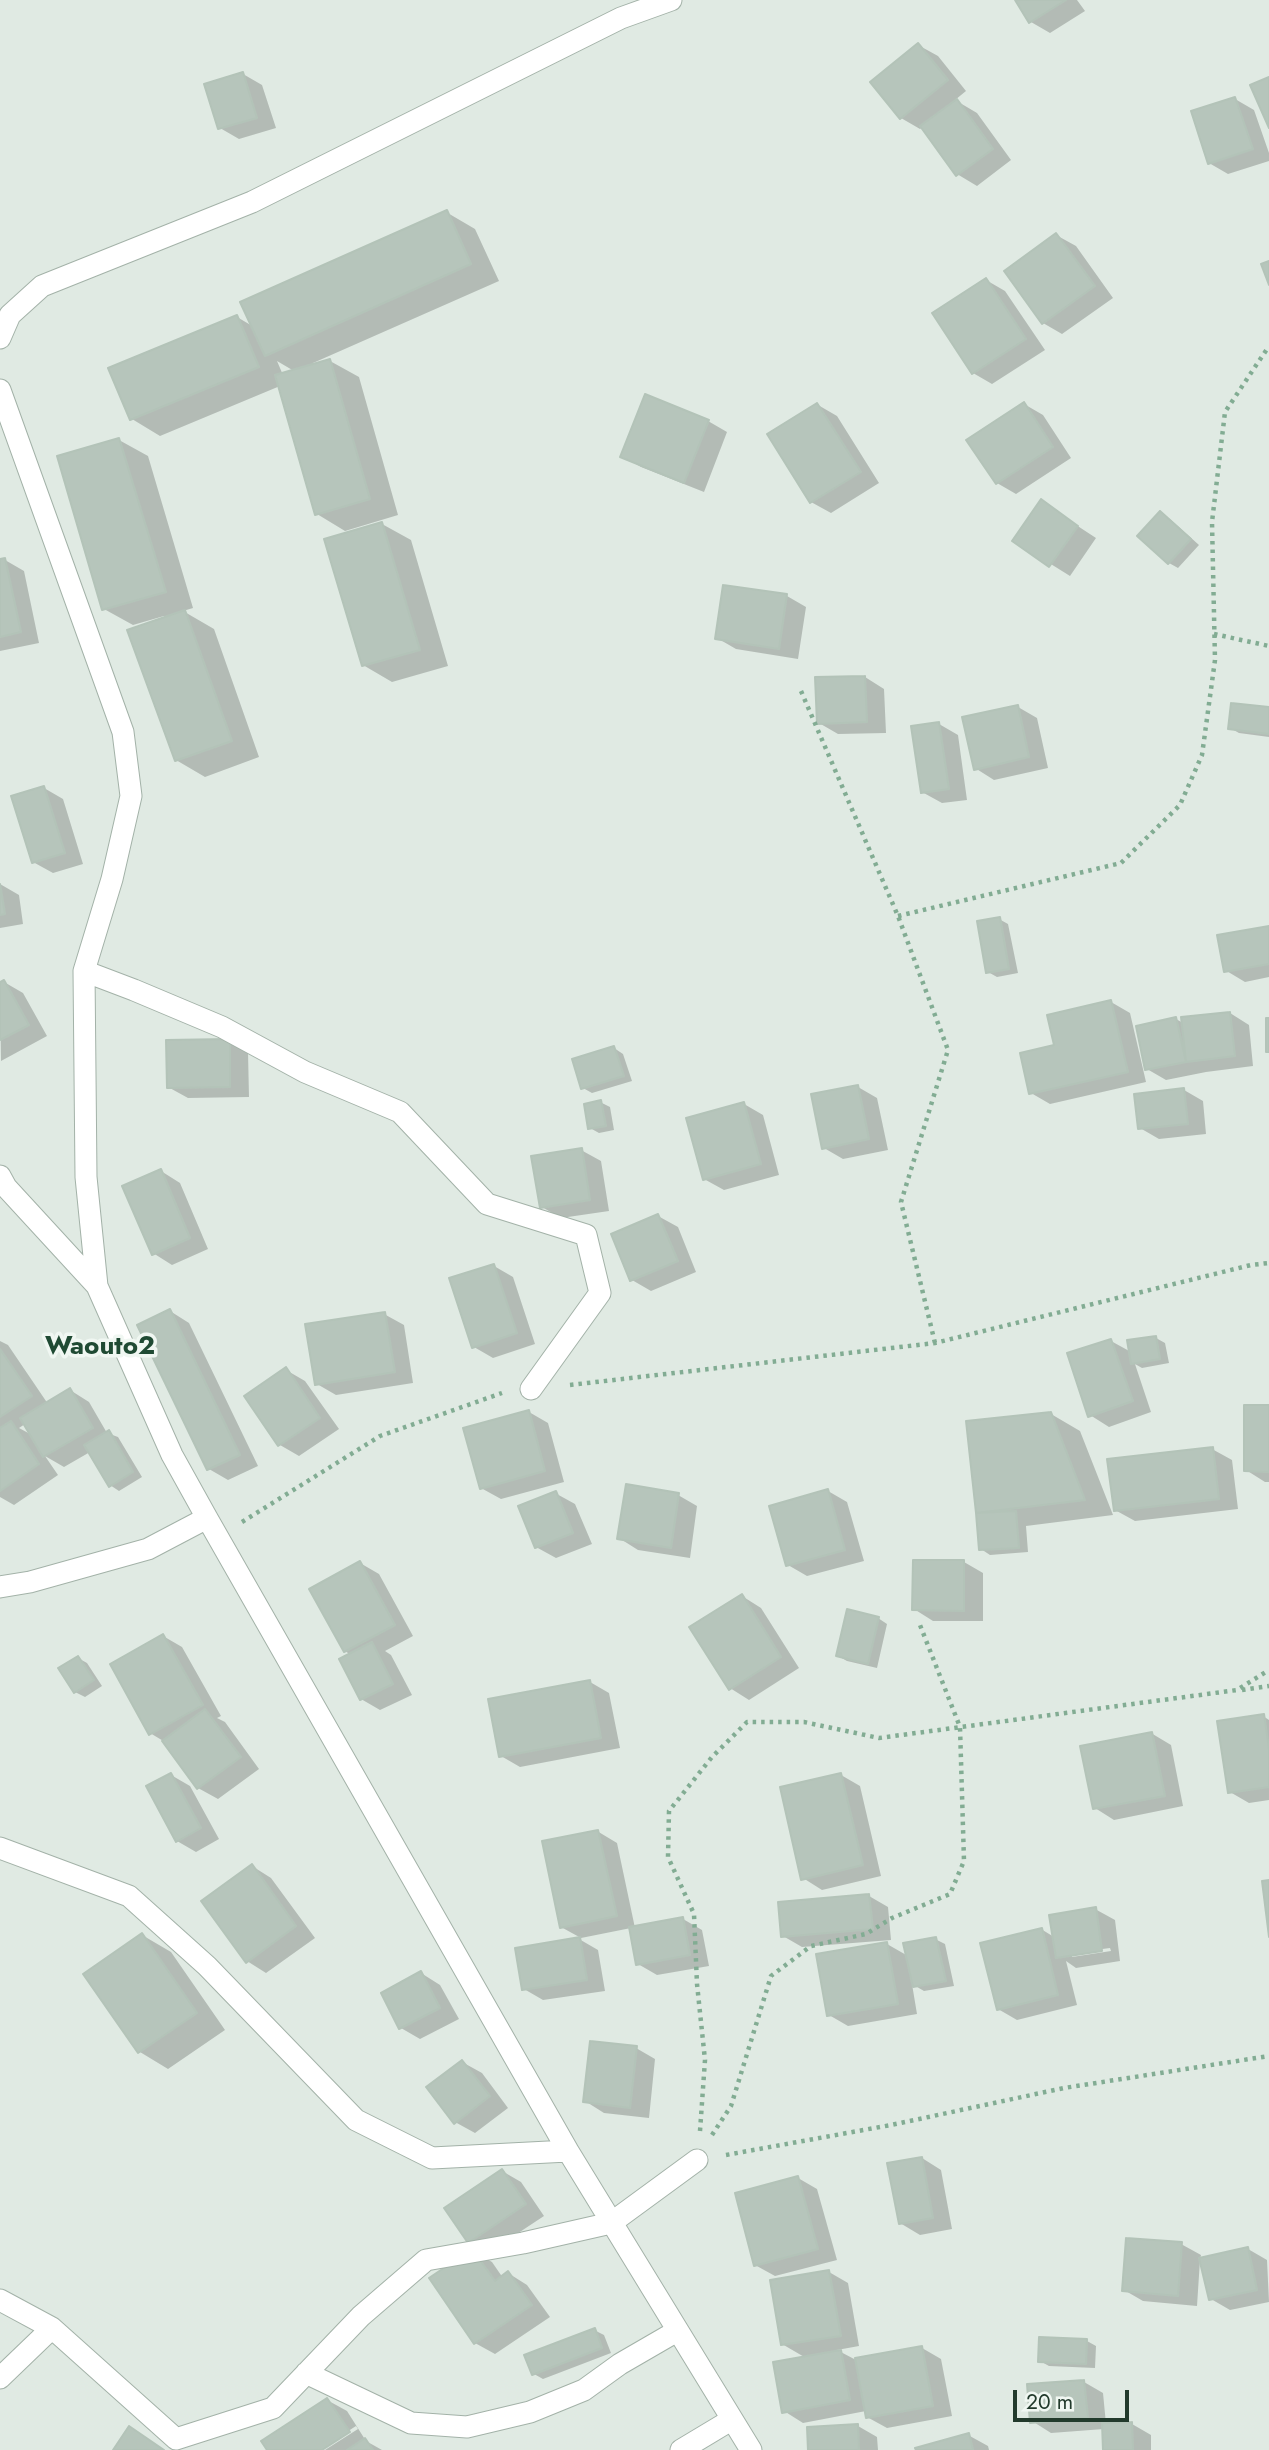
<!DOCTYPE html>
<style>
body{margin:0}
#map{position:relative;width:1269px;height:2450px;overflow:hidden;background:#e0eae3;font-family:Jost,sans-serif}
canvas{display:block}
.scale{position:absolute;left:1013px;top:2390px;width:116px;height:32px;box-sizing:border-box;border:4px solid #223a2c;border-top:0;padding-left:9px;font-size:21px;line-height:24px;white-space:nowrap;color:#223a2c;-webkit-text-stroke:5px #f0f7f2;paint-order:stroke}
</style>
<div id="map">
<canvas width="1269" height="2450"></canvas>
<div class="scale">20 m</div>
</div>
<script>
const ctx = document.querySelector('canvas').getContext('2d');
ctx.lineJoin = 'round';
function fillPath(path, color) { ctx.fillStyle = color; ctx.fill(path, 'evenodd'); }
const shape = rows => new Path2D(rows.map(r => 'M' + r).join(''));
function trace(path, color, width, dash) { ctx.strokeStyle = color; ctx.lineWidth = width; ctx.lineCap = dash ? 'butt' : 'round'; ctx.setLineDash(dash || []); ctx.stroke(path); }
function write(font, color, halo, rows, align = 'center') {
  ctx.font = font + ' Jost,sans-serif'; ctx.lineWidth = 7; ctx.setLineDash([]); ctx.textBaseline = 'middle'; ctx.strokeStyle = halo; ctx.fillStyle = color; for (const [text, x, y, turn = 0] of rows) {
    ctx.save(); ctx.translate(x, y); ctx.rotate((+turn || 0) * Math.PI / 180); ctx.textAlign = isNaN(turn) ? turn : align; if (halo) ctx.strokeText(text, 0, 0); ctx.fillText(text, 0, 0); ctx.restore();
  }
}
fillPath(shape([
 [1017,0,1077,0,1085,11,1050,33,1031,22],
 [918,45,938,56,966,91,955,100,977,113,1011,160,977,186,957,174,923,127,920,129,901,118],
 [243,74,262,85,276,128,239,139,220,128],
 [1235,99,1254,110,1269,153,1269,161,1228,174,1209,163],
 [446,212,475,229,499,281,313,363,314,365,330,361,359,377,398,515,345,531,317,514,280,386,160,436,132,419,237,317,254,327],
 [277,361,294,371,283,375],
 [1056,235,1076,246,1113,298,1062,334,1043,323],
 [986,280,1005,291,1045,350,992,384,973,373],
 [1024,404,1043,415,1071,458,1016,494,997,483],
 [818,405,837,416,879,483,831,513,811,502],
 [708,421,727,432,704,492,641,467,622,456],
 [119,440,148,456,193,608,183,611,214,629,259,757,205,777,176,760,164,616,133,625,104,609],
 [1041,502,1096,538,1070,576,1014,541],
 [1161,514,1170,519,1199,545,1178,568,1169,563],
 [382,524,411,540,448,666,392,682,363,665],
 [5,560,24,571,39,643,0,651,0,561],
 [787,596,806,607,798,659,736,649,717,638],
 [865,677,884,689,886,733,838,734,819,723],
 [1018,707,1037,718,1048,768,994,780,975,768],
 [1269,709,1269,737,1239,733,1230,728],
 [939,724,958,735,967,800,942,803,922,792],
 [44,788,63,799,83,864,53,873,33,862],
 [0,884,19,895,23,924,0,928],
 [999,919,1008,924,1018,973,997,977,988,972],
 [1269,928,1269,977,1245,982,1225,970],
 [4,982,23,993,47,1036,1,1061,0,984],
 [1111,1002,1130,1013,1146,1082,1050,1104,1031,1093,1056,1046],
 [1230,1013,1249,1025,1253,1066,1206,1072,1166,1080,1147,1069,1176,1019,1183,1023],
 [229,1040,248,1052,249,1097,188,1098,168,1087],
 [614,1048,623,1054,632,1081,592,1093,583,1088],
 [858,1087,877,1098,888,1150,843,1159,824,1148],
 [1184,1090,1203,1101,1206,1134,1159,1139,1140,1128],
 [600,1102,610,1107,614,1130,599,1133,590,1128],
 [744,1104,763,1115,779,1175,724,1190,704,1179],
 [581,1150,601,1161,609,1211,561,1218,542,1207],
 [161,1171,180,1183,208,1249,172,1265,153,1253],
 [658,1216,678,1227,696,1272,651,1291,632,1280],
 [494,1266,513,1277,535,1344,493,1358,474,1347],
 [170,1311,189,1323,258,1466,228,1480,209,1469,140,1326],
 [384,1314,404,1325,413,1383,336,1395,317,1384],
 [1156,1338,1165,1343,1169,1363,1142,1368,1135,1364,1151,1412,1109,1427,1090,1415,1111,1341,1131,1352],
 [0,1341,8,1345,48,1404,70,1390,89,1402,107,1433,118,1437,142,1477,119,1491,110,1485,90,1452,64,1467,45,1456,58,1475,14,1505,0,1497],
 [25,1424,32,1435,19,1428],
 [286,1370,305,1381,339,1429,299,1456,280,1445,246,1396],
 [1269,1407,1269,1482,1265,1482,1246,1470],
 [529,1412,548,1423,564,1482,501,1499,481,1488],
 [1051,1414,1080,1431,1113,1515,1026,1526,1028,1552,990,1555,981,1549,984,1515,978,1512],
 [1212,1449,1232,1460,1238,1509,1135,1521,1115,1510],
 [828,1491,847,1502,864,1561,807,1576,788,1565],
 [555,1493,575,1504,592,1544,556,1558,536,1547],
 [678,1495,697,1506,690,1558,638,1550,619,1538],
 [964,1562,983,1573,983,1621,933,1621,914,1609],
 [360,1563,379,1574,413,1636,385,1651,391,1655,412,1695,380,1710,361,1699,351,1655,345,1651],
 [742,1596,761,1608,799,1668,749,1700,730,1688],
 [878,1618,887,1624,877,1668,847,1661,838,1656],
 [163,1636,182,1647,221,1716,217,1718,225,1722,259,1769,218,1799,198,1788,165,1742,150,1733],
 [78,1658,87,1663,102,1686,85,1697,75,1692],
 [590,1682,609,1693,620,1748,520,1767,501,1756],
 [1263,1716,1269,1720,1269,1800,1249,1803,1230,1792],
 [1151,1733,1171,1745,1183,1806,1114,1820,1095,1808],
 [171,1775,190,1786,219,1839,196,1852,177,1841],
 [841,1775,860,1786,881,1876,822,1890,803,1878],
 [597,1831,617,1843,635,1928,683,1919,702,1930,709,1966,657,1975,638,1964,631,1928,581,1938,561,1927],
 [252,1866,271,1878,315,1938,266,1973,247,1961],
 [869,1896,888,1907,891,1940,802,1947,783,1936],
 [1095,1909,1115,1920,1120,1961,1076,1968,1066,1961,1077,2005,1017,2020,998,2009,1041,1929,1054,1937],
 [1110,1948,1111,1951,1072,1957,1072,1953],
 [142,1935,171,1952,225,2030,168,2069,140,2052,85,1974],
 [579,1939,598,1950,605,1991,543,2000,524,1989],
 [935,1939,945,1944,954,1986,924,1991,912,1984,917,2014,848,2026,829,2015,887,1944,908,1956],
 [421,1973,440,1985,459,2019,420,2039,401,2028,383,1994],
 [636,2048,655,2059,649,2118,604,2113,585,2101],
 [462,2062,482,2073,508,2108,475,2133,455,2122],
 [922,2158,941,2170,952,2229,920,2235,900,2223],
 [502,2171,521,2182,544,2216,488,2253,469,2242],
 [798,2178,817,2189,837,2260,775,2276,755,2265],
 [1181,2244,1201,2255,1200,2260,1248,2249,1267,2260,1269,2302,1230,2310,1211,2299,1200,2260,1197,2306,1143,2301,1124,2290],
 [473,2251,492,2262,503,2278,508,2273,527,2285,550,2317,495,2354,475,2343],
 [829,2272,848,2283,859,2346,837,2350,856,2360,922,2348,941,2359,952,2416,887,2428,867,2417,866,2411,803,2423,784,2411,806,2358,782,2344],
 [594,2330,604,2335,611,2353,543,2379,534,2374],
 [1087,2341,1096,2346,1095,2368,1049,2366,1040,2361],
 [1084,2382,1103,2393,1106,2424,1132,2424,1151,2435,1151,2450,1104,2450,1104,2429,1051,2433,1032,2421],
 [327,2400,347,2411,366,2441,382,2450,325,2450,358,2429,356,2426,319,2450,269,2450],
 [858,2426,877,2437,878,2450,810,2450],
 [968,2435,988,2446,989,2450,918,2450]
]), '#0003');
const building = shape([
 [1015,0,1066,0,1029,23,1015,0],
 [918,43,948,80,900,119,870,82,918,43],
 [243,72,257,118,218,129,204,84,243,72],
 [1269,77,1269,128,1250,85,1269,77],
 [1235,97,1253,149,1208,164,1191,111,1235,97],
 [957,99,993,149,956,176,920,126,957,99],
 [447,210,471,264,265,356,240,302,447,210],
 [1056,233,1095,286,1042,324,1004,271,1056,233],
 [1269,261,1269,285,1261,264,1269,261],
 [986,278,1026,339,972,374,932,313,986,278],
 [237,315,259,367,130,420,108,368,237,315],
 [330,359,370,499,315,515,275,375,330,359],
 [645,394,709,420,684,483,620,457,645,394],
 [1024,402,1053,447,996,484,966,440,1024,402],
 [817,403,861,472,810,503,767,434,817,403],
 [119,438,166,592,102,610,57,456,119,438],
 [1041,499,1078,526,1049,567,1012,541,1041,499],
 [1160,511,1191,539,1168,564,1137,536,1160,511],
 [382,522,420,650,362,666,324,539,382,522],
 [5,558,21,632,0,637,0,559,5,558],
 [723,585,787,594,779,649,715,639,723,585],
 [185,610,232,741,175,761,127,630,185,610],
 [865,676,867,722,817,724,815,677,865,676],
 [1231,703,1269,707,1269,734,1228,729,1231,703],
 [1018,705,1029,757,974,770,962,717,1018,705],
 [939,722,949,789,921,793,911,726,939,722],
 [44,786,65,853,32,863,11,796,44,786],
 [0,884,5,914,0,915,0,884],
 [1000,917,1009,969,986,973,977,921,1000,917],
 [1269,926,1269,964,1224,972,1217,935,1269,926],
 [4,980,29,1025,0,1040,0,982,4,980],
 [1111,1000,1128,1072,1029,1094,1020,1053,1054,1045,1047,1015,1111,1000],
 [1230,1012,1235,1056,1186,1062,1181,1017,1230,1012],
 [1176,1017,1186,1062,1145,1070,1136,1026,1176,1017],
 [1266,1018,1269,1018,1269,1052,1266,1052,1266,1018],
 [230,1039,230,1087,167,1088,166,1040,230,1039],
 [614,1046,624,1076,581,1089,572,1059,614,1046],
 [858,1085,869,1139,822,1149,811,1094,858,1085],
 [1184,1088,1188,1124,1138,1129,1134,1094,1184,1088],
 [601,1100,606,1126,588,1129,584,1104,601,1100],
 [744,1102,761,1164,703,1180,686,1118,744,1102],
 [582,1148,590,1200,540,1208,531,1156,582,1148],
 [161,1169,190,1238,152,1255,122,1186,161,1169],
 [658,1214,678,1261,630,1281,611,1234,658,1214],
 [494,1264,517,1333,472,1348,449,1278,494,1264],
 [170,1309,240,1455,207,1470,137,1325,170,1309],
 [385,1312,395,1372,315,1385,305,1324,385,1312],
 [1156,1336,1160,1359,1131,1364,1127,1340,1156,1336],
 [1111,1339,1133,1401,1088,1417,1067,1353,1111,1339],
 [0,1349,32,1396,0,1417,0,1349],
 [286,1367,320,1418,278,1446,244,1396,286,1367],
 [70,1388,93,1428,43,1457,20,1418,70,1388],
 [1244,1405,1269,1405,1269,1472,1244,1471,1244,1405],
 [529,1410,545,1471,480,1489,463,1428,529,1410],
 [1051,1412,1085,1500,976,1513,966,1421,1051,1412],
 [11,1421,39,1464,0,1491,0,1428,11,1421],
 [109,1430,133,1472,109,1487,84,1445,109,1430],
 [1213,1447,1219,1499,1114,1511,1107,1459,1213,1447],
 [626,1484,679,1493,671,1548,617,1539,626,1484],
 [828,1489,845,1550,786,1566,769,1506,828,1489],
 [556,1491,573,1533,535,1548,518,1506,556,1491],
 [1016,1511,1019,1548,979,1550,976,1513,1016,1511],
 [913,1560,964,1560,964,1611,912,1610,913,1560],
 [360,1561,395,1625,344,1652,309,1589,360,1561],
 [742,1594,781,1657,729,1690,689,1627,742,1594],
 [847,1609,879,1617,868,1664,836,1656,847,1609],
 [163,1634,203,1705,149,1735,110,1664,163,1634],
 [372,1642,393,1684,360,1700,339,1659,372,1642],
 [78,1656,94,1680,74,1693,58,1668,78,1656],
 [590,1680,601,1738,499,1757,488,1699,590,1680],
 [205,1709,241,1757,197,1789,162,1741,205,1709],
 [1264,1714,1269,1749,1269,1787,1228,1793,1217,1721,1264,1714],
 [1152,1732,1165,1796,1093,1809,1080,1746,1152,1732],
 [171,1773,201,1828,176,1842,146,1786,171,1773],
 [841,1773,863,1865,801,1880,780,1787,841,1773],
 [598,1830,617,1916,560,1928,542,1841,598,1830],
 [252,1864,296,1926,246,1963,201,1901,252,1864],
 [1269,1880,1269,1937,1262,1881,1269,1880],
 [869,1894,873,1929,781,1937,778,1902,869,1894],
 [1096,1907,1102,1951,1056,1958,1049,1915,1096,1907],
 [683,1917,690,1955,636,1965,629,1927,683,1917],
 [1042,1928,1058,1995,997,2010,980,1943,1042,1928],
 [142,1933,197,2013,138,2053,83,1974,142,1933],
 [580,1937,587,1980,522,1990,515,1948,580,1937],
 [936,1937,946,1981,913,1987,903,1943,936,1937],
 [887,1942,898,2004,827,2016,816,1954,887,1942],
 [421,1971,440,2008,399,2029,381,1993,421,1971],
 [590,2041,637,2046,630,2108,583,2102,590,2041],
 [462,2060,490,2096,454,2124,426,2087,462,2060],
 [922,2157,933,2218,899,2224,887,2163,922,2157],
 [502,2169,526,2204,468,2243,444,2208,502,2169],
 [798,2176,818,2249,754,2266,735,2193,798,2176],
 [1126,2238,1182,2242,1178,2296,1122,2291,1126,2238],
 [1248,2247,1257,2290,1209,2300,1199,2258,1248,2247],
 [472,2249,495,2281,508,2271,532,2305,474,2344,429,2278,472,2249],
 [829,2270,841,2336,781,2345,770,2280,829,2270],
 [595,2328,602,2348,532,2375,524,2355,595,2328],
 [1039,2337,1087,2339,1086,2364,1038,2362,1039,2337],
 [922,2346,933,2406,866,2418,855,2358,922,2346],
 [841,2350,850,2400,782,2413,773,2362,841,2350],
 [1084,2380,1088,2418,1030,2423,1027,2384,1084,2380],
 [327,2398,350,2432,322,2450,267,2450,261,2441,327,2398],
 [1132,2422,1133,2450,1103,2450,1102,2423,1132,2422],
 [858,2424,859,2450,808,2450,807,2427,858,2424],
 [129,2426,164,2450,113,2450,129,2426],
 [969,2433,973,2450,916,2450,915,2448,969,2433],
 [365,2438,373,2450,347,2450,365,2438]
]);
fillPath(building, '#b6c5bb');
trace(building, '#b3c3b8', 2);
const street = shape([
 [0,338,10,315,42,286,252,202,621,18,671,0],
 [0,390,123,732,131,796,112,879,84,971,86,1177,97,1286,172,1455,207,1518,568,2151,751,2450],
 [84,971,134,990,222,1027,305,1072,400,1112,487,1204,586,1235,600,1293,531,1389],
 [0,1176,6,1187,97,1286],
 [0,1587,30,1582,148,1549,207,1518],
 [0,1848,129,1896,207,1966,356,2120,432,2158,568,2151],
 [0,2300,52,2328,176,2439,273,2408,361,2316,426,2260,523,2243,611,2223,697,2160],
 [306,2373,411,2423,467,2427,530,2412,584,2390,620,2364,677,2331],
 [0,2378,52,2328],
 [681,2450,731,2420]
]);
trace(street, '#a3b2a8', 23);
trace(shape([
 [1214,634,1269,646],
 [801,691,898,916,948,1050,901,1202,935,1343],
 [898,916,1121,863,1180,805,1202,755,1215,660,1212,522,1225,412,1269,346],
 [570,1385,935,1343,1251,1265,1269,1263],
 [242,1522,380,1436,502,1393],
 [1242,1690,1269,1686],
 [700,2131,705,2060,697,1984,694,1914,668,1857,669,1811,712,1757,747,1722,804,1722,879,1738,1237,1690,1269,1670],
 [712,2135,731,2106,771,1976,811,1946,866,1934,892,1918,950,1894,964,1861,960,1727,920,1625],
 [726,2155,891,2125,1064,2088,1269,2056]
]), '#82ac93', 4.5, [3.5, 5]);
trace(street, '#fff', 21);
write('bold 26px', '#1f4a33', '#f0f7f2', [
 ["Waouto2",100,1348]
]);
</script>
